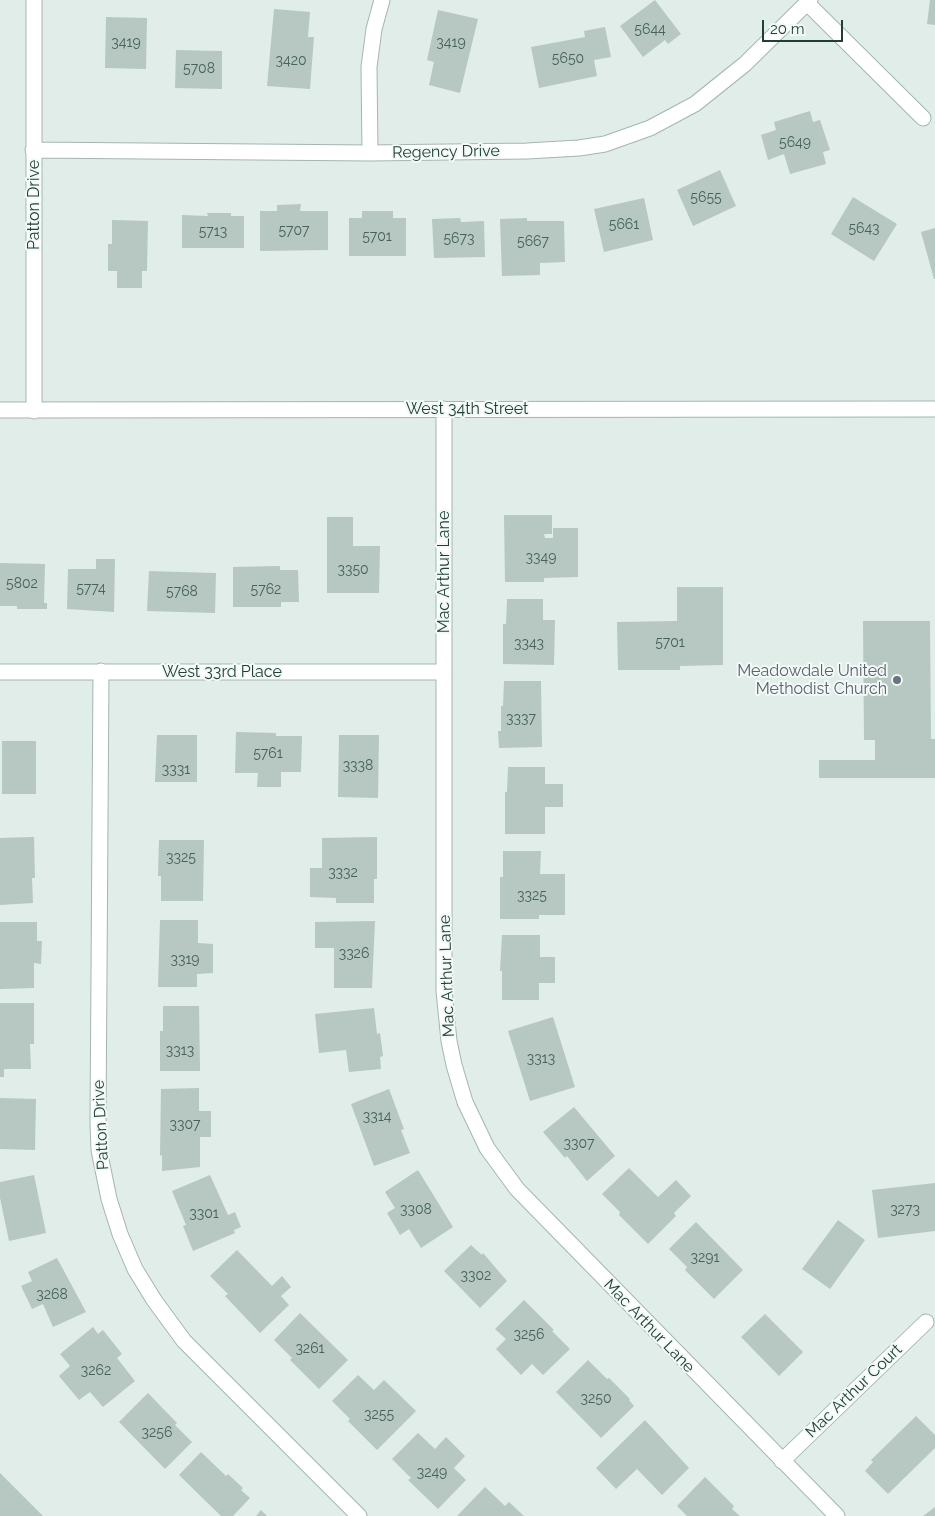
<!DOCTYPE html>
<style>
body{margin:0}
#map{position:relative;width:935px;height:1516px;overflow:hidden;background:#e1ede8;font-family:Raleway,sans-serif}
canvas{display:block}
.scale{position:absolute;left:762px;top:20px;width:81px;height:22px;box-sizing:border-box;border:2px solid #204037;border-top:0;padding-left:6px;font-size:15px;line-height:18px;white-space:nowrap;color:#204037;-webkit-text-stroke:4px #f2f9f6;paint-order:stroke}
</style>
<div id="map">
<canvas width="935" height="1516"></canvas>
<div class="scale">20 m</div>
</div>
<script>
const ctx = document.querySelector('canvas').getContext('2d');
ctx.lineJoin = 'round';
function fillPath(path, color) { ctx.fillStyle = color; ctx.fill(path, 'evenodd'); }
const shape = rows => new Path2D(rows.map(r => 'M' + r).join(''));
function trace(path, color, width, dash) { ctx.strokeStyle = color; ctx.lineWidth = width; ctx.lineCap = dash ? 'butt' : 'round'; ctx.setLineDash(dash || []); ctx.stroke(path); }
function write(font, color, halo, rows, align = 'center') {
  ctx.font = font + ' Raleway,sans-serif'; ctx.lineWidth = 4; ctx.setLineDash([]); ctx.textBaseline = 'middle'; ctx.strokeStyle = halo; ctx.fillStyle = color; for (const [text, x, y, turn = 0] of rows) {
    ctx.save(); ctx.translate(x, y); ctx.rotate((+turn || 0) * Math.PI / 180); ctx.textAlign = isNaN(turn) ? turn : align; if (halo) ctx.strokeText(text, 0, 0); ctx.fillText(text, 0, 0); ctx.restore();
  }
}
fillPath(shape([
 [655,0,681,34,668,44,665,40,643,57,620,26],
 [930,0,935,0,935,25,927,24],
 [274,9,310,12,308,37,314,37,310,89,267,86],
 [438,10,478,19,460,93,429,85,434,62,427,60],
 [106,17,147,18,146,69,105,68],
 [605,27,611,57,594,60,597,76,539,88,531,47,585,37,584,31],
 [176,50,222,51,222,89,175,88],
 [810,111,813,122,820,120,830,150,823,152,826,164,790,174,784,154,768,160,761,135,776,130,774,122],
 [720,170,736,206,693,226,677,190],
 [853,197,897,224,874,261,831,234],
 [644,198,653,240,604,252,594,209],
 [301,204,300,211,328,211,328,250,260,251,260,211,277,211,277,205],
 [362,211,393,211,393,218,406,218,406,256,349,256,349,218,362,218],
 [207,213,231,213,231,216,244,216,244,248,182,248,182,215,208,216],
 [460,218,461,222,484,221,485,257,434,258,432,219],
 [527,218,527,221,564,221,565,262,540,263,540,275,502,276,500,219],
 [112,220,148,221,147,271,142,271,142,288,117,288,117,271,108,271,108,244,112,244],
 [935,228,935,279,934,279,921,232],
 [504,515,552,515,552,534,544,534,545,538,553,538,553,528,578,528,578,577,544,578,544,582,505,582],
 [327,517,353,517,353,546,380,546,379,593,327,593],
 [96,559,115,559,114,612,67,609,68,569,96,569],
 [0,563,45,564,44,603,47,603,47,609,17,609,17,606,0,606],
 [280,566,280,570,298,570,299,602,281,602,281,607,233,607,233,567],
 [149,571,216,573,215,613,147,611],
 [677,587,723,587,723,665,680,666,680,670,618,670,617,622,677,621],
 [507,599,543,599,543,620,555,620,554,665,503,664,503,624,506,624],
 [863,621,930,621,931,739,935,739,935,778,819,778,819,760,875,760,875,740,864,740],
 [504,681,541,681,542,747,499,748,498,731,501,731,501,706,503,706],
 [236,732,276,733,276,736,302,736,301,772,281,772,281,787,257,787,258,773,235,773],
 [157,735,197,735,197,782,155,782],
 [339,735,379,735,378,798,338,797],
 [2,741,36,741,36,794,2,794],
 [508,767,545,767,545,784,563,784,563,807,545,807,545,834,505,834,505,792,507,792],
 [34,837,35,878,32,878,33,903,0,905,0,838],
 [377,837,377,879,374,879,374,903,336,903,336,898,310,897,310,868,322,868,322,838],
 [159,840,204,840,203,901,161,901,161,876,158,876],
 [503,851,541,851,540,874,565,874,565,915,539,915,539,919,500,919,500,877,503,877],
 [160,920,198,920,198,943,213,944,213,973,197,974,197,987,158,987],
 [375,921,372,988,334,988,334,948,315,948,315,922],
 [0,922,37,922,37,941,42,941,41,964,34,963,34,988,0,989],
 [502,935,540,935,540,957,555,957,555,983,539,983,539,1000,502,1000,502,971,500,971],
 [0,1003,34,1003,34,1044,30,1044,31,1069,4,1069,4,1077,0,1077],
 [163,1006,199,1006,200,1071,160,1071,160,1031,163,1031],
 [374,1008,377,1034,380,1033,383,1056,380,1057,381,1069,349,1072,346,1050,319,1053,315,1014],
 [553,1017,575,1087,530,1101,508,1031],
 [199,1088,199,1111,211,1111,211,1137,200,1137,200,1167,162,1171,162,1155,160,1156,161,1089],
 [389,1089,404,1129,401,1130,410,1153,374,1166,351,1104],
 [0,1098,36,1099,35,1150,0,1149],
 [574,1107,615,1156,587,1181,567,1156,565,1158,543,1132],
 [629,1168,658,1197,676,1180,691,1196,674,1213,676,1216,648,1244,619,1215,620,1212,602,1194],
 [418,1170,453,1227,421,1248,409,1229,400,1235,387,1213,395,1208,385,1192],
 [34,1175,46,1233,9,1241,0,1198,0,1182],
 [210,1175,228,1215,235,1212,241,1227,234,1230,235,1233,193,1251,183,1226,186,1225,172,1191],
 [935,1183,935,1231,878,1238,872,1190],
 [838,1220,865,1240,830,1289,802,1269],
 [696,1222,743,1270,714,1299,685,1270,687,1267,669,1249],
 [471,1245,482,1255,483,1253,507,1281,480,1308,444,1271],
 [237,1250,272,1286,282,1276,291,1287,281,1296,289,1305,260,1333,225,1296,228,1294,210,1276],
 [57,1258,86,1312,53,1327,43,1304,32,1309,21,1286,32,1281,28,1272],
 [524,1300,554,1330,552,1331,570,1349,543,1375,532,1364,521,1375,496,1349,506,1339,495,1329],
 [300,1313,348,1360,319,1389,290,1360,292,1358,274,1340],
 [765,1314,803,1352,779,1376,741,1337],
 [93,1327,98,1334,103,1330,122,1354,117,1358,135,1381,103,1407,90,1392,79,1400,59,1376,70,1366,60,1354],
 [588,1360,607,1379,609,1378,630,1399,629,1400,634,1406,601,1438,556,1392],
 [358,1375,374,1390,384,1380,416,1411,377,1450,348,1421,350,1419,332,1401],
 [148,1393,177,1423,175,1425,192,1442,165,1469,119,1422],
 [916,1416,935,1435,935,1448,888,1494,865,1471,873,1462,871,1460],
 [645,1420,689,1468,662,1495,637,1469,616,1489,596,1468],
 [418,1433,435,1449,446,1437,465,1456,454,1468,466,1480,438,1509,408,1480,411,1478,392,1459],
 [201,1452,226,1476,228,1474,243,1488,241,1490,250,1498,233,1516,221,1516,179,1475],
 [0,1473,43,1516,0,1516],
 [705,1477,734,1506,732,1509,740,1516,687,1516,677,1506],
 [485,1487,505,1506,509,1502,524,1516,457,1516],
 [935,1507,935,1516,923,1516],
 [261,1510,267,1516,256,1516]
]), '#b6c8c1');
const minor = shape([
 [34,0,34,411],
 [807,3,923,118],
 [33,150,370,153,527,151,579,148,605,144,650,128,695,104,745,64,810,0],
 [370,153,369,67,374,29,382,0],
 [444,409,444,991,449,1041,454,1065,465,1102,487,1148,517,1189,837,1516],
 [0,410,935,409],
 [101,671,98,1123,99,1150,109,1199,120,1234,135,1269,154,1300,184,1341,359,1516],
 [0,672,444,672],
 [782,1461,926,1322]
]);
trace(minor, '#a3b6af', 17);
trace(minor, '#fff', 15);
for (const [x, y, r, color] of [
 [897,680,5,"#6b7280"]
]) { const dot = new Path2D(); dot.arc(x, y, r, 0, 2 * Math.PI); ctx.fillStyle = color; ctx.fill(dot); trace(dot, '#f2f9f6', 2); }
write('14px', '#46625a', null, [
 ["5644",650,30],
 ["3419",126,43],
 ["3419",451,43],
 ["5650",568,59],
 ["3420",291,61],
 ["5708",199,69],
 ["5649",795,143],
 ["5655",706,198],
 ["5661",624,225],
 ["5643",864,229],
 ["5707",294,231],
 ["5713",213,232],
 ["5701",377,237],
 ["5673",459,239],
 ["5667",533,242],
 ["3349",541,558],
 ["3350",353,570],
 ["5802",22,584],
 ["5774",91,589],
 ["5762",266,590],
 ["5768",182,592],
 ["5701",670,643],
 ["3343",529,644],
 ["3337",521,719],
 ["5761",268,754],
 ["3338",358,766],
 ["3331",176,770],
 ["3325",181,858],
 ["3332",343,873],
 ["3325",532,896],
 ["3326",354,954],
 ["3319",185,960],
 ["3313",180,1051],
 ["3313",541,1059],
 ["3314",377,1117],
 ["3307",185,1125],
 ["3307",579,1144],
 ["3308",416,1210],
 ["3273",905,1210],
 ["3301",204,1214],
 ["3291",705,1258],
 ["3302",476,1276],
 ["3268",52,1295],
 ["3256",529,1335],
 ["3261",310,1349],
 ["3262",96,1371],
 ["3250",596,1399],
 ["3255",379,1415],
 ["3256",157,1433],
 ["3249",432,1473]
]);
write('16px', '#204037', '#f2f9f6', [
 ["Regency Drive",446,152,-1],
 ["Patton Drive",34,205,-90],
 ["West 34th Street",467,409],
 ["Mac Arthur Lane",444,572,-90],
 ["West 33rd Place",222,672],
 ["Mac Arthur Lane",447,976,-92],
 ["Patton Drive",101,1125,-93],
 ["Mac Arthur Lane",649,1326,46],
 ["Mac Arthur Court",854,1391,-44]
]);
write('16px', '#5b616d', '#f2f9f6', [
 ["Meadowdale United",887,671],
 ["Methodist Church",887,689]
], 'right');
</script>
